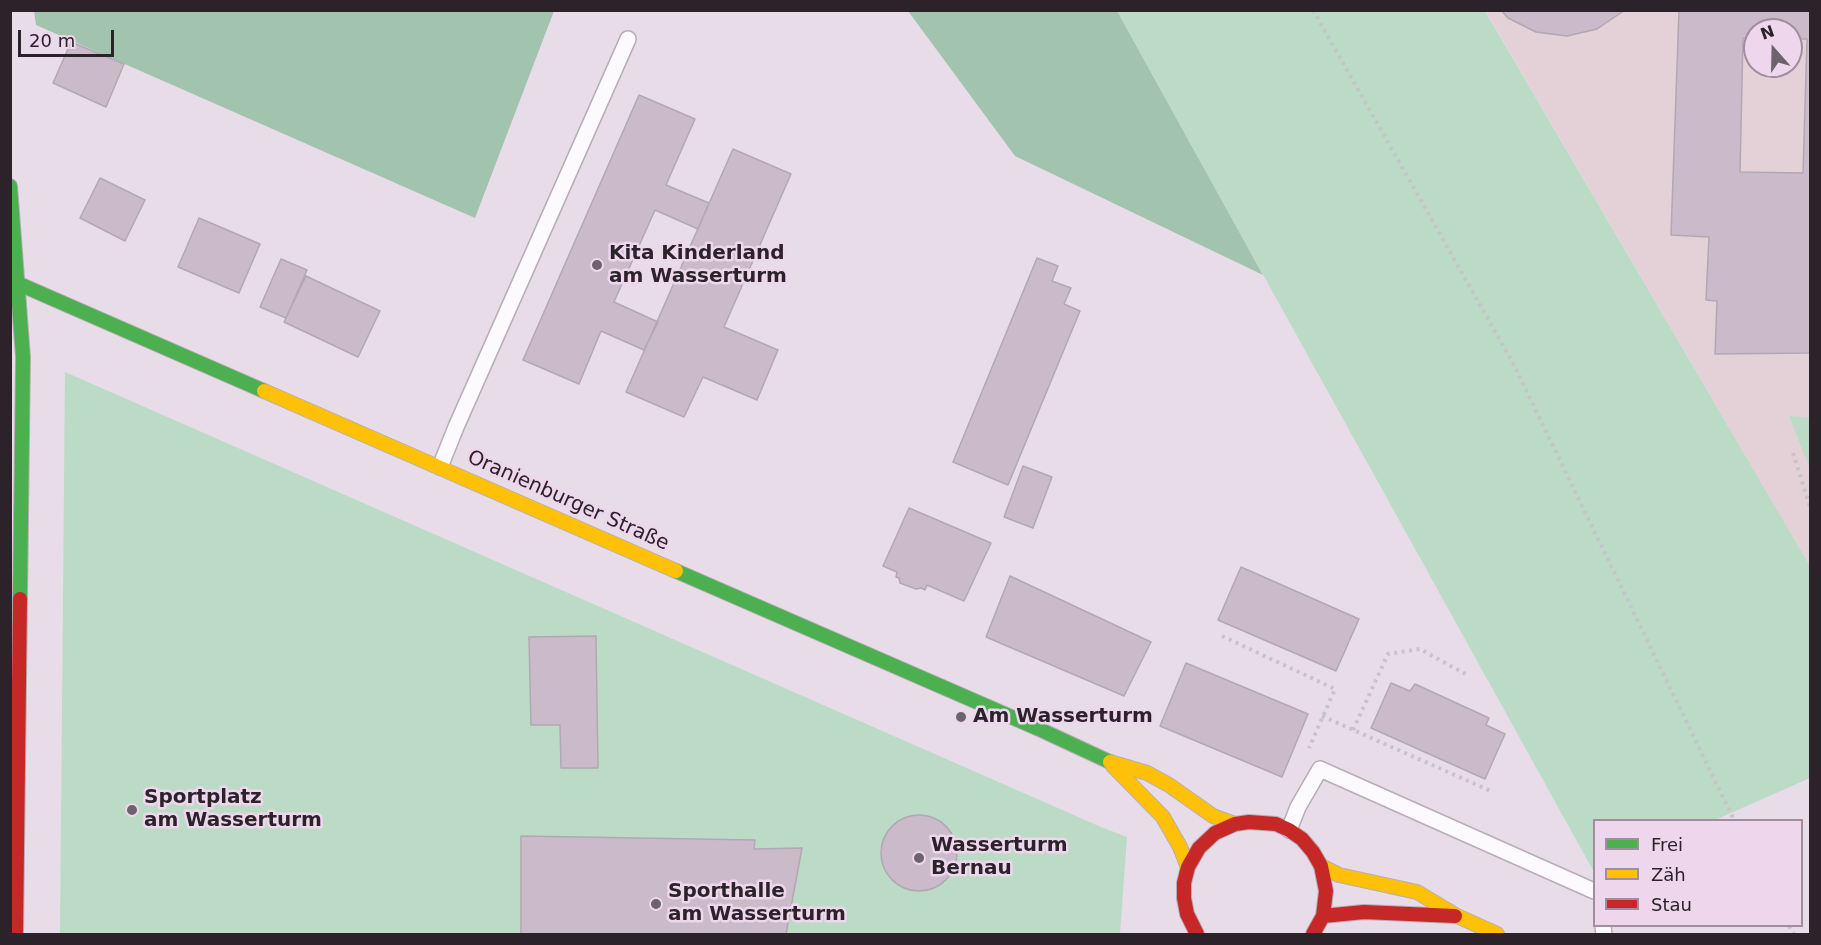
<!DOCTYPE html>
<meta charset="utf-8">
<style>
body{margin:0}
#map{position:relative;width:1821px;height:945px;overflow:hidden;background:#e8dce8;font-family:"DejaVu Sans",sans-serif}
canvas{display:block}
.frame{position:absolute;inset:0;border:12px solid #2b222a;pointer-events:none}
.legend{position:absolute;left:1593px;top:819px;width:210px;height:108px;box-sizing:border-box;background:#eed6ed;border:2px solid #a08e9f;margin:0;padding:8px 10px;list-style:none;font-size:18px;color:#2b222a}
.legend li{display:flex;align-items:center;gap:12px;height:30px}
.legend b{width:30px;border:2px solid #a08e9f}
.north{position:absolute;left:1743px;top:18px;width:60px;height:60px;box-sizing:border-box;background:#eed6ed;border:2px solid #a08e9f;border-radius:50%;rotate:340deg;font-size:16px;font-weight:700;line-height:24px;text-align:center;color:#2b222a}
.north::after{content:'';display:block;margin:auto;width:21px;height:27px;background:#6d636c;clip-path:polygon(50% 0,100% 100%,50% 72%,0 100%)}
.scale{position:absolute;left:18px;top:30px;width:96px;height:27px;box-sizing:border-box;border:3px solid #2b222a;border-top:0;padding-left:8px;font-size:18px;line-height:21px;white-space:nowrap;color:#2b222a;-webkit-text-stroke:4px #eed6ed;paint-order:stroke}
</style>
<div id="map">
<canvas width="1821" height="945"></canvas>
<div class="frame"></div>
<ul class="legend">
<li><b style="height:8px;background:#4caf50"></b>Frei</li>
<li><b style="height:8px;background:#ffc107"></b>Zäh</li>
<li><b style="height:8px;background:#c62828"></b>Stau</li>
</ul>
<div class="north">N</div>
<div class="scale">20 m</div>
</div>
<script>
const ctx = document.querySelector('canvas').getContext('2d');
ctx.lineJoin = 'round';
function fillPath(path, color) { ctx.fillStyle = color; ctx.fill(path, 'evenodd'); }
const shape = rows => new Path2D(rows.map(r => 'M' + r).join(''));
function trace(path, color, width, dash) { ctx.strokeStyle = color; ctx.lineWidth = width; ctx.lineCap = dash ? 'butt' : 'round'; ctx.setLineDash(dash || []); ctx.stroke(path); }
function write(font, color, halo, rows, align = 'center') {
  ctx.font = font + ' "DejaVu Sans",sans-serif'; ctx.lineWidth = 5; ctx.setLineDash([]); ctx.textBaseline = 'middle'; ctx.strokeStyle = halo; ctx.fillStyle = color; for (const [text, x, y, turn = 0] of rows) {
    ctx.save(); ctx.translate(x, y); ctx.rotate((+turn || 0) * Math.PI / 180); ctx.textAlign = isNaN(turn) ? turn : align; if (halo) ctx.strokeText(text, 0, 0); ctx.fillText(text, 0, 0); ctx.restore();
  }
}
fillPath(shape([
 [1485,11,1810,11,1810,566,1491,20],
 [1755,30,1791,30,1791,66,1755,66]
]), '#e4d0d7');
fillPath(shape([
 [1117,11,1485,11,1810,566,1810,778,1715,820,1594,820,1594,872],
 [65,372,1101,827,1127,837,1120,934,60,934],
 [1789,416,1810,418,1810,469]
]), '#bbdbc6');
fillPath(shape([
 [34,11,34,10,554,11,475,218,36,25],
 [908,11,1117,11,1263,275,1015,156]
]), '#a2c3ae');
const building = shape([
 [1501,10,1625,10,1597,29,1567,36,1536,32,1508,18,1501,10],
 [1679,10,1810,10,1810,353,1715,354,1717,301,1706,300,1709,237,1671,235,1679,10],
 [1755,30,1791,30,1791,39,1807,39,1803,173,1740,172,1743,38,1755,38,1755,30],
 [71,42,124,64,106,107,53,83,71,42],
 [639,95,695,119,666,185,709,203,698,229,655,210,614,302,658,322,644,350,601,331,579,384,523,360,639,95],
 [733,149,791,174,724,327,778,350,757,400,703,377,684,417,626,392,733,149],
 [100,178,145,200,125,241,80,218,100,178],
 [199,218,260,244,239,293,178,267,199,218],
 [1037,258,1058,266,1052,281,1071,288,1064,304,1080,311,1008,485,953,462,1037,258],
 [281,259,307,270,286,318,260,307,281,259],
 [306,276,380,311,358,357,284,322,306,276],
 [1023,466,1052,477,1033,528,1004,517,1023,466],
 [909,508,991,543,964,601,927,585,925,590,921,588,916,589,900,583,899,578,896,577,897,572,883,566,909,508],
 [1241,567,1359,619,1336,671,1218,620,1241,567],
 [1010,576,1151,642,1124,696,986,637,1010,576],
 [596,636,598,768,561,768,560,725,531,725,529,637,596,636],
 [1186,663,1308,714,1282,777,1160,726,1186,663],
 [1391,683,1410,691,1415,684,1489,718,1486,725,1505,734,1485,779,1371,728,1391,683],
 '881 853a38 38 0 1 1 76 0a38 38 0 1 1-76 0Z',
 [521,836,755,840,754,849,802,848,786,934,521,934,521,836]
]);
fillPath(building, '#cabaca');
trace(building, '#b2a8b2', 1.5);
const lane = shape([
 [440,467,456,427,628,39],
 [1289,830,1298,807,1320,769,1594,891],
 [1603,926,1604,934]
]);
const fast = shape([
 [10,186,23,357,20,599],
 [10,280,264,391],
 [676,571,1039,729,1110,762]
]);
const slow = shape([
 [264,391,676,571],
 [1110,762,1147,773,1169,785,1213,816,1235,824],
 [1113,766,1163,817,1180,847,1188,867],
 [1321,866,1339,875,1417,892,1457,916,1497,934]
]);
const jam = shape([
 [1323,916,1364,912,1455,916],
 [16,934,20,599],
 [1197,934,1187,914,1184,898,1184,883,1188,867,1199,848,1215,833,1235,824,1249,822,1276,824,1289,830,1302,839,1313,852,1321,866,1326,891,1323,916,1313,934]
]);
trace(lane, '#b6adb6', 18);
trace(fast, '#b6adb6', 16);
trace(slow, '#b6adb6', 16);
trace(jam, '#b6adb6', 16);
trace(shape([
 [1313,10,1513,363,1734,820],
 [1793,453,1810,507],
 [1222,636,1335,689,1309,748],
 [1322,716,1493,792],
 [1353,730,1388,654,1420,649,1469,676],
 [1789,926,1794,934]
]), '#c7c3c6', 4, [3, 4.5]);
trace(lane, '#fcfafc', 15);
trace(fast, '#4caf50', 14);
trace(slow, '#ffc107', 14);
trace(jam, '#c62828', 14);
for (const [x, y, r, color] of [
 [597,265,6,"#6d636c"],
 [961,717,6,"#6d636c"],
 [132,810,6,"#6d636c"],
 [919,858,6,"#6d636c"],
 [656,904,6,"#6d636c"]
]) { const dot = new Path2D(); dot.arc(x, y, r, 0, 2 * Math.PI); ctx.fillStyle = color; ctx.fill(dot); trace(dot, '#eed6ed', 2); }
write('bold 20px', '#2b222a', '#eed6ed', [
 ["Kita Kinderland",609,254],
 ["am Wasserturm",609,277],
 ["Am Wasserturm",973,717],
 ["Sportplatz",144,798],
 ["am Wasserturm",144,821],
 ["Wasserturm",931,846],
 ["Bernau",931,869],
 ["Sporthalle",668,892],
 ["am Wasserturm",668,915]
], 'left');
write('20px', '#2b222a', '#eed6ed', [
 ["Oranienburger Straße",568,501,24]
]);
</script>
